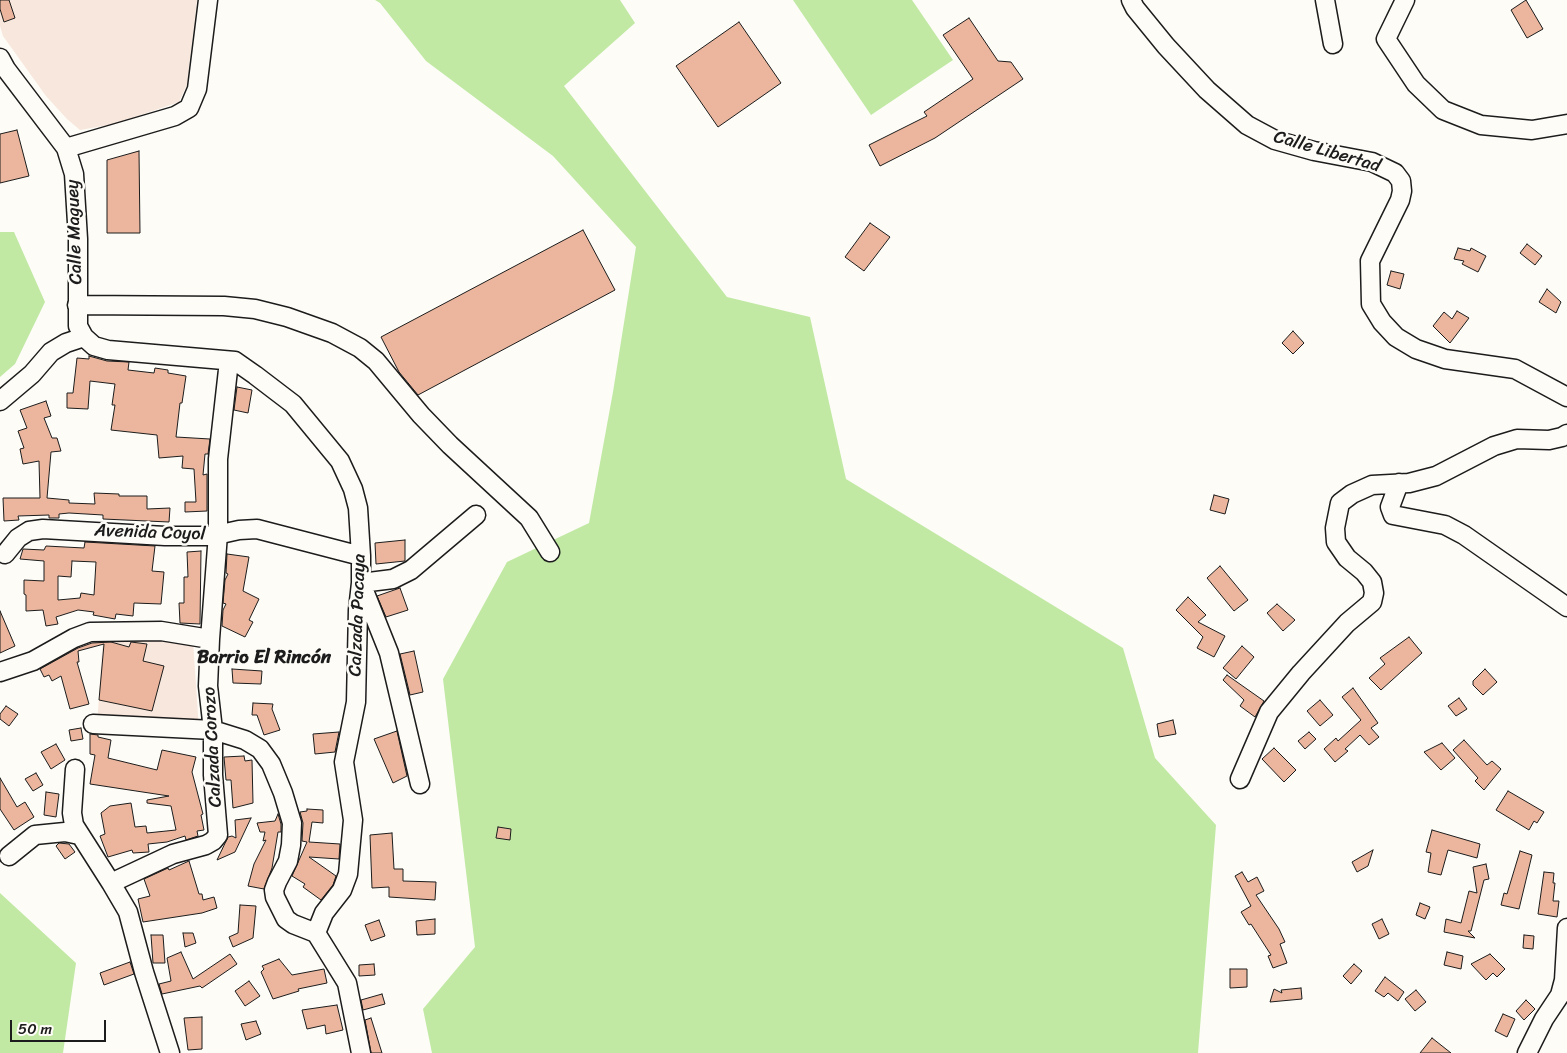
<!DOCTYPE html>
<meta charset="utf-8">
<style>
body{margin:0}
#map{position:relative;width:1567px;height:1053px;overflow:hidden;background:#fdfcf7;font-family:Sriracha,sans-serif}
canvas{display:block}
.scale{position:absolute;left:10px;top:1020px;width:96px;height:22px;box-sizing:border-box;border:2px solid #1c1c1c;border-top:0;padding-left:6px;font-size:15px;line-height:18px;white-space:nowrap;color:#1c1c1c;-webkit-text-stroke:4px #fdfcf7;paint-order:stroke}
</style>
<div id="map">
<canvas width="1567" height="1053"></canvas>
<div class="scale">50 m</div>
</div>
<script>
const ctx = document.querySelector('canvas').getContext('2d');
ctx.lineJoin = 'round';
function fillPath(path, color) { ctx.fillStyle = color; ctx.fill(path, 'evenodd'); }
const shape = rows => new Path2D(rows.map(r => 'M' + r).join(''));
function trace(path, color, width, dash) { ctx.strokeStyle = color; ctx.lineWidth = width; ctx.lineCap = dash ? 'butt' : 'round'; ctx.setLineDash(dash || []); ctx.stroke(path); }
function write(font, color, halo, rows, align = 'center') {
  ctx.font = font + ' Sriracha,sans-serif'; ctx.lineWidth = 5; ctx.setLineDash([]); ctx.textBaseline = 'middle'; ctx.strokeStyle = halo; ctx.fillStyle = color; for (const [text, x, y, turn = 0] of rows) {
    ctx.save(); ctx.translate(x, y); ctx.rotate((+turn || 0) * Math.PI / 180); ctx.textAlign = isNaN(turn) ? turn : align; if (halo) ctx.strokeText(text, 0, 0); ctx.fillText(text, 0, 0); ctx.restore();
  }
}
fillPath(shape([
 [0,0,197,0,187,84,179,102,114,124,80,130,67,119,46,96,3,36,0,26],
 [103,636,193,641,199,730,97,726]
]), '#f8e7dc');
fillPath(shape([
 [375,0,620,0,635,23,564,86,727,297,810,317,846,479,1123,648,1155,758,1216,825,1198,1053,432,1053,423,1009,475,947,443,679,507,562,589,523,613,392,636,247,553,156,426,61,380,3],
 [793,0,912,0,953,60,871,115],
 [0,232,14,232,45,302,15,364,0,377],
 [0,893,76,963,63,1053,0,1053]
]), '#c1e9a4');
const building = shape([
 [0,0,9,0,15,18,4,22,0,9,0,0],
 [1526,0,1543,29,1527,38,1511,10,1526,0],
 [969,18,998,61,1011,62,1023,79,935,138,880,166,869,145,927,116,924,112,973,79,943,35,969,18],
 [739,22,781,83,718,127,676,66,739,22],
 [17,130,29,176,0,183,0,134,17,130],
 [139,151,140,233,107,233,107,160,139,151],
 [870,223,890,237,864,271,845,257,870,223],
 [583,230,615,290,418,395,399,372,381,337,583,230],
 [1527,244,1542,256,1535,265,1520,253,1527,244],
 [1458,248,1470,251,1471,248,1486,256,1478,272,1462,264,1464,261,1454,259,1458,248],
 [1391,271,1404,274,1400,289,1387,285,1391,271],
 [1547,289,1561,302,1556,313,1539,302,1547,289],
 [1457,311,1469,318,1450,343,1433,326,1444,312,1452,319,1457,311],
 [1293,331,1304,343,1293,354,1282,343,1293,331],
 [89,356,107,361,129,362,128,370,154,373,155,368,168,370,168,373,186,376,182,403,180,403,176,437,210,439,208,454,205,454,203,475,207,474,207,511,185,512,185,502,196,502,194,469,182,468,183,456,159,458,157,435,111,430,115,405,112,405,115,384,90,381,88,409,67,408,67,393,73,393,77,358,89,359,89,356],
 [237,387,252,390,248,413,234,410,237,387],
 [46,401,51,416,44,418,52,438,57,438,61,451,51,452,47,498,69,500,69,503,95,504,94,493,119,494,119,496,147,496,147,509,170,508,169,522,103,519,103,515,69,513,59,514,59,518,49,518,49,515,18,516,19,520,4,521,3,498,40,498,39,461,23,464,20,449,24,448,18,431,27,428,20,410,46,401],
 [1214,495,1229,499,1225,514,1210,510,1214,495],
 [405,540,405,561,376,564,375,543,405,540],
 [85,542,155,546,152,571,164,572,161,604,134,603,133,616,116,614,115,619,93,615,94,612,78,610,56,617,58,624,46,626,43,610,26,611,26,595,24,594,24,580,44,581,44,561,20,559,23,549,44,550,46,546,84,548,85,542],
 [72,561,96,562,94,595,81,593,80,598,58,600,58,576,71,577,72,561],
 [201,551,200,624,180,623,179,603,184,603,184,577,188,577,187,552,201,551],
 [227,554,249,557,243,591,259,599,249,620,253,622,245,637,222,626,223,610,226,604,223,603,225,580,228,574,226,573,227,554],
 [1220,566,1248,600,1234,611,1207,578,1220,566],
 [400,588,408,610,386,617,377,596,400,588],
 [1188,597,1206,615,1198,622,1225,636,1214,657,1197,648,1203,637,1176,610,1188,597],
 [1277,604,1295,620,1283,631,1267,613,1277,604],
 [0,611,15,646,0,653,0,611],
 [1409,637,1422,653,1381,690,1369,678,1385,664,1380,658,1409,637],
 [111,642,129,647,131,642,147,644,143,661,164,666,152,711,99,700,104,644,78,651,79,662,77,662,89,704,70,709,61,676,52,681,49,675,44,677,40,669,78,648,92,643,111,642],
 [1242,646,1254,657,1236,679,1223,668,1242,646],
 [414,651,423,692,410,695,400,654,414,651],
 [232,669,262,671,261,684,233,683,232,669],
 [1485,669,1497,682,1483,695,1473,685,1473,681,1485,669],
 [1227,675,1264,701,1255,717,1240,706,1244,700,1223,680,1227,675],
 [1353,688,1378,723,1371,728,1379,737,1369,745,1360,735,1345,749,1348,751,1335,762,1324,749,1336,738,1338,741,1361,720,1342,697,1353,688],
 [1459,698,1467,709,1456,716,1448,706,1459,698],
 [1320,700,1333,715,1320,726,1307,711,1320,700],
 [253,703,273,704,272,709,280,730,264,735,257,715,252,715,253,703],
 [6,706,18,714,9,726,0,719,0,714,6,706],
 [1173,720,1176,734,1159,737,1157,724,1173,720],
 [81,728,83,739,71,741,69,730,81,728],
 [397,731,407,776,393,783,374,739,397,731],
 [339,732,335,752,315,754,313,734,339,732],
 [1309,732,1316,739,1305,749,1298,741,1309,732],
 [90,734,98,735,98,737,111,740,108,758,157,770,162,750,196,757,192,772,203,814,201,815,204,830,197,831,198,836,186,840,185,836,167,842,148,844,149,852,133,853,132,850,108,857,100,836,105,834,101,813,110,806,131,803,135,827,146,826,147,833,176,830,171,806,147,803,147,800,169,796,90,784,95,755,90,754,90,734],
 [1464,740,1487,765,1492,761,1501,769,1484,790,1475,781,1478,778,1453,750,1464,740],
 [1442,743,1455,758,1441,770,1424,752,1442,743],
 [56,744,65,760,51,769,41,752,56,744],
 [1274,748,1296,770,1284,782,1262,759,1274,748],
 [244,756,245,761,252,760,253,803,233,808,231,780,226,780,224,757,244,756],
 [36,773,43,785,33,791,25,779,36,773],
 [0,778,17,807,25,802,34,817,14,830,0,809,0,778],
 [1508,791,1544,812,1537,823,1534,821,1529,830,1496,810,1508,791],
 [46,792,59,794,56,817,44,815,46,792],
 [307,809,323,810,323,823,312,822,309,842,340,844,339,859,309,857,336,876,333,885,321,900,303,887,305,884,292,876,307,842,302,841,303,823,300,812,307,811,307,809],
 [278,814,281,824,281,832,278,832,272,868,264,889,248,886,254,864,266,840,263,841,265,832,260,832,257,823,275,821,278,814],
 [251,818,235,852,217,860,228,837,232,836,236,838,235,820,251,818],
 [498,827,511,829,510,840,496,838,498,827],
 [1432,830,1480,844,1477,858,1448,850,1441,875,1428,872,1431,853,1426,852,1432,830],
 [392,833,394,869,403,869,403,881,436,882,435,900,389,897,389,887,372,888,370,835,392,833],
 [59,843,69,844,75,852,65,859,56,846,59,843],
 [1373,850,1368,866,1357,872,1352,862,1373,850],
 [1520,851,1532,855,1519,909,1501,905,1504,893,1507,894,1520,851],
 [189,861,199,894,202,894,203,900,214,897,217,908,202,913,143,922,138,899,150,896,144,879,168,868,169,870,189,861],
 [1486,864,1489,879,1484,880,1471,931,1468,931,1475,938,1444,932,1446,919,1461,923,1469,891,1477,893,1473,867,1486,864],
 [1242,872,1248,882,1257,877,1264,891,1256,895,1279,929,1285,942,1280,944,1287,963,1273,968,1268,956,1271,955,1251,924,1249,925,1241,912,1251,906,1235,876,1242,872],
 [1544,872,1554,873,1553,883,1555,883,1553,901,1559,901,1557,917,1538,914,1544,872],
 [1420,903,1430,907,1425,919,1416,915,1420,903],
 [240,905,256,906,253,938,233,947,229,937,238,933,240,905],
 [435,919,435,934,417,935,416,921,435,919],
 [1382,919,1389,934,1379,939,1372,924,1382,919],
 [379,920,385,936,371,941,365,925,379,920],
 [183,933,193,933,196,943,185,947,183,933],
 [151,935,163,935,165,963,153,963,151,935],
 [1524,935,1534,936,1533,949,1523,948,1524,935],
 [181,952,193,979,230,954,237,964,202,988,200,986,162,994,159,984,171,981,167,958,181,952],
 [1447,952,1463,956,1461,969,1444,965,1447,952],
 [1490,954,1505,969,1497,977,1493,973,1486,980,1471,964,1490,954],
 [279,959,292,975,324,969,327,983,298,989,299,991,273,999,261,972,264,969,262,966,279,959],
 [130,962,134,974,104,985,100,973,130,962],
 [374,964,375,975,359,976,359,965,374,964],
 [1354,964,1362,971,1351,984,1343,976,1354,964],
 [1230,969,1247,969,1247,987,1230,988,1230,969],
 [1385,977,1404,992,1398,1001,1388,993,1384,997,1375,991,1385,977],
 [249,981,260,996,245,1006,235,991,249,981],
 [1301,988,1302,999,1270,1002,1274,989,1282,993,1281,990,1301,988],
 [1416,990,1426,1002,1415,1011,1405,999,1416,990],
 [382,994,385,1004,363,1010,361,1000,382,994],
 [1526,1000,1535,1009,1524,1020,1516,1011,1526,1000],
 [337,1005,343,1030,326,1034,325,1025,307,1029,302,1010,337,1005],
 [1503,1014,1515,1019,1507,1037,1495,1031,1503,1014],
 [202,1017,202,1049,188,1050,184,1018,202,1017],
 [371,1018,382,1053,371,1053,365,1020,371,1018],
 [256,1021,261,1034,246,1040,241,1024,256,1021],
 [1432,1038,1451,1053,1420,1053,1432,1038]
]);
fillPath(building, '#ebb69d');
trace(building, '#1c1c1c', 1);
const minor = shape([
 [1131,0,1135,8,1166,46,1207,90,1247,125,1275,140,1314,151,1372,162,1395,173,1401,181,1402,191,1400,200,1370,261,1371,304,1382,322,1396,337,1416,349,1445,359,1515,369,1567,397],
 [1325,0,1333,44],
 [1405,0,1386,39,1416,84,1443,110,1481,125,1532,130,1567,124],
 [0,58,6,69,66,148,74,174,78,239,78,326,84,337,94,346,108,350,235,361,255,375,293,404,340,461,353,489,358,508,361,556,361,583,358,610,356,702,344,762,353,820,348,874,342,890,324,913,316,933],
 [66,148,175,116,189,108,197,89,208,0],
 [77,305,224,306,255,309,287,317,332,333,360,348,376,361,421,415,450,445,529,518,550,552],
 [0,401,32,374,51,352,66,343,84,337],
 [1399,483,1390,507,1393,515,1445,525,1464,535,1567,607],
 [5,554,18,538,29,531,43,529,165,536,212,536,239,530,257,529,361,556],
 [0,672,33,661,74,638,90,632,161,631,210,639],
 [93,724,213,730,245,740,260,749,271,764,283,793,292,823,291,845,288,861,277,882,274,890,275,897,286,919,293,924,316,933],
 [75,769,72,813,74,825,111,883],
 [1240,779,1269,712,1301,673,1347,623,1372,602,1374,593,1372,582,1364,572,1347,558,1336,542,1335,528,1340,503,1352,494,1372,485,1409,483,1436,476,1494,446,1517,439,1549,440,1562,437,1567,434],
 [420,784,389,653,361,583,393,579,411,570,476,515],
 [9,856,35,835,65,832,79,835],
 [316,933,347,983,361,1053],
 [170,1053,144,972,128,912,111,883,173,854,206,845,213,841,218,835,213,775,213,730,208,686,210,639,218,534,218,459,229,361],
 [1527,1053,1544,1019,1560,995,1564,980,1567,928]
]);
trace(minor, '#1c1c1c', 21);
trace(minor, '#fdfcf7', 18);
write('18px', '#1c1c1c', '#fdfcf7', [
 ["Calle Libertad",1327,152,16],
 ["Calle Maguey",75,232,-92],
 ["Avenida Coyol",150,533,2],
 ["Calzada Pacaya",358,615,-88],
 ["Calzada Corozo",213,747,-93]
]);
write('bold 19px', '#1c1c1c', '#fdfcf7', [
 ["Barrio El Rincón",264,658]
]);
</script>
